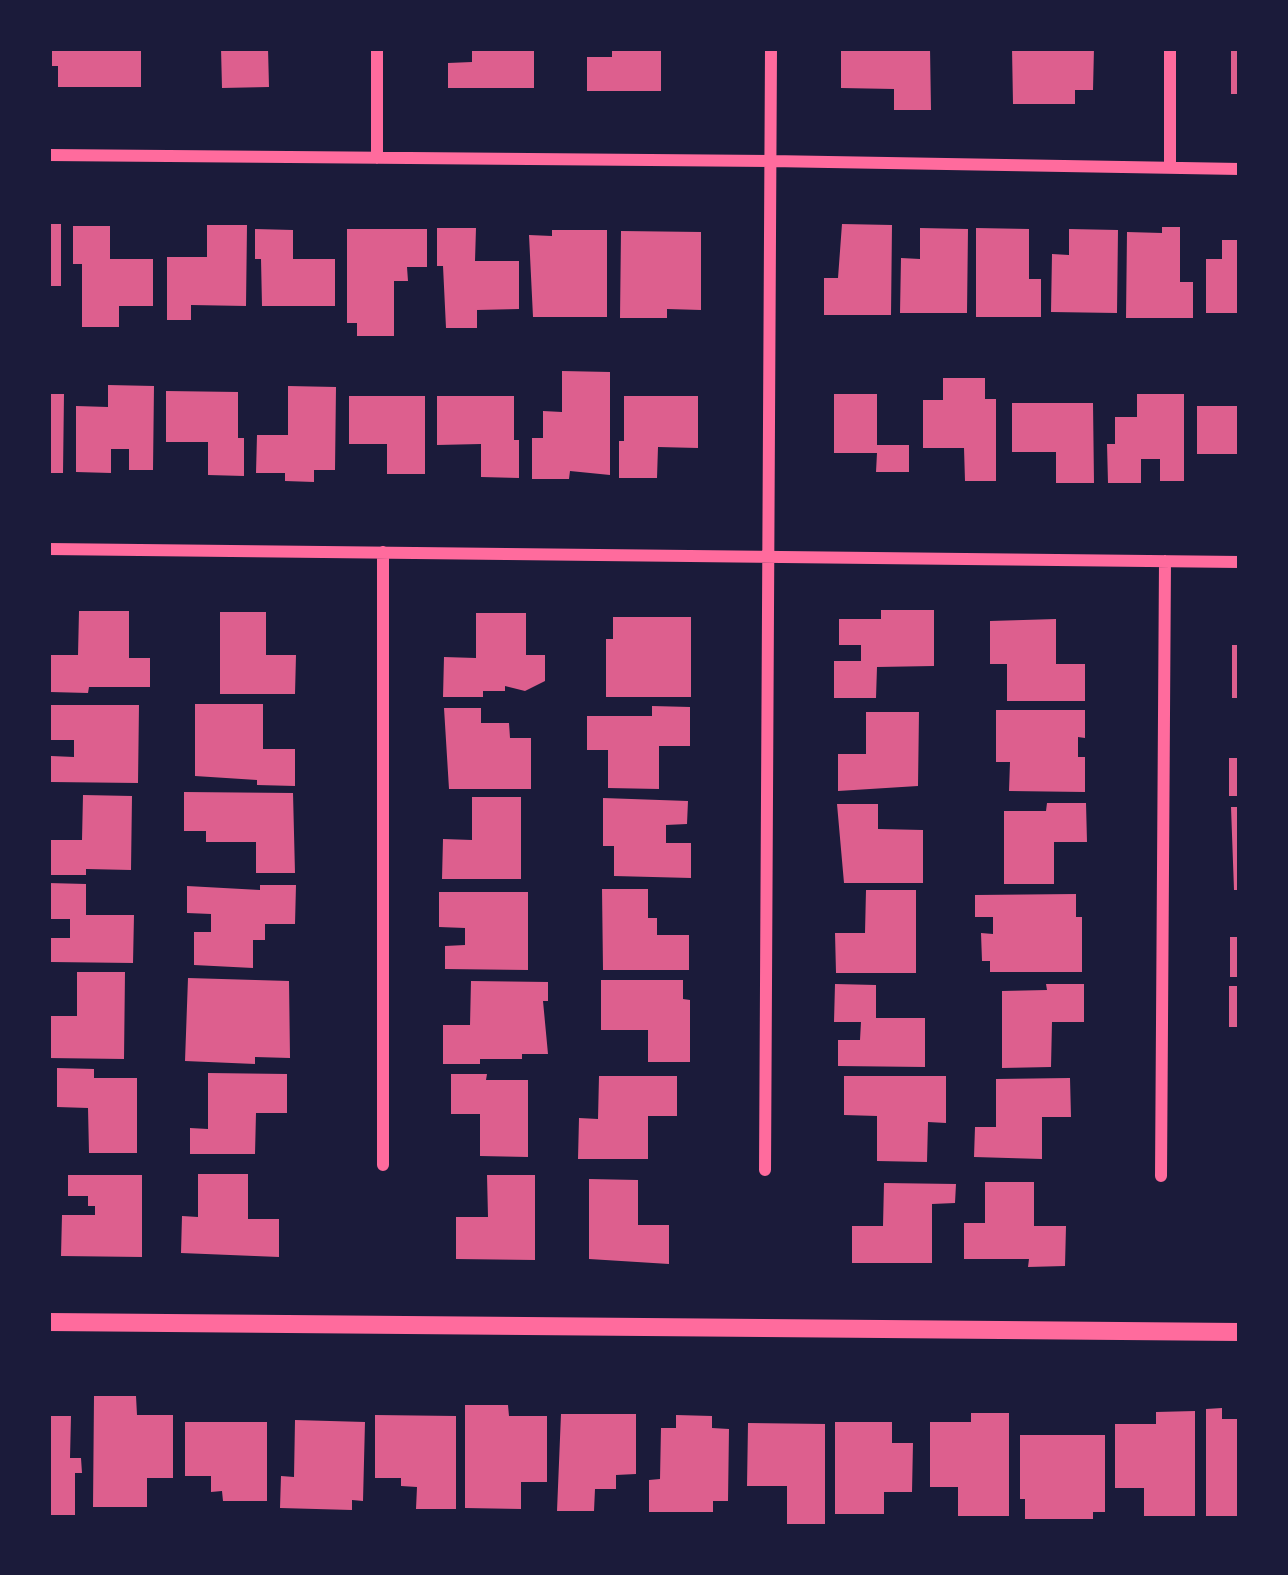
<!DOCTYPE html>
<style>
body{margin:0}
#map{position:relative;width:1288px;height:1575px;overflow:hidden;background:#1b1b3a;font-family:Cabin,sans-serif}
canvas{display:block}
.frame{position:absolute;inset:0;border:51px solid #1b1b3a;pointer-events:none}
</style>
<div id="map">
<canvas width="1288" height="1575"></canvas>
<div class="frame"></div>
</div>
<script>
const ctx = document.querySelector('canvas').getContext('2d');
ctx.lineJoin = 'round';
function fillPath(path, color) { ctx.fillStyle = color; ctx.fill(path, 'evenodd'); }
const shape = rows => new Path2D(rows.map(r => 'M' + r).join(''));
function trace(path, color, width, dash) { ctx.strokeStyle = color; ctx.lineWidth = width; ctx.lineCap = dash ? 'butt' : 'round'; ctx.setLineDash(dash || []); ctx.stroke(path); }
fillPath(shape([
 [52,48,141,48,141,87,58,87,58,66,52,66],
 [221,48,268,48,269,87,222,88],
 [472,48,534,48,534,88,448,88,448,63,472,62],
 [612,48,661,48,661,91,587,91,587,57,612,57],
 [841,48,930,48,931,110,894,110,894,89,841,88],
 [1012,48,1094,48,1093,90,1075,90,1075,104,1013,104],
 [1231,48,1240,48,1240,94,1231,94],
 [48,224,61,224,61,286,48,286],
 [842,224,892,225,891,315,824,315,824,278,838,278],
 [207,225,247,225,246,306,191,305,191,320,167,320,167,257,207,257],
 [73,226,110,226,110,259,153,259,153,306,119,306,119,327,82,327,82,264,73,264],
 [1162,227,1180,227,1180,282,1193,282,1193,318,1126,318,1127,232,1162,233],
 [437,228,476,228,475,261,519,261,519,309,477,310,477,328,446,328,443,266,437,266],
 [920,228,968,229,967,313,900,313,901,258,920,259],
 [976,228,1029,229,1029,279,1041,279,1041,317,976,317],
 [255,229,293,230,293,259,335,259,335,306,262,306,261,259,255,259],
 [347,229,427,229,427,267,407,267,408,281,394,281,394,336,357,336,357,323,347,323],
 [1069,229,1118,230,1117,313,1051,312,1052,254,1069,255],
 [552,230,607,230,607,317,533,317,529,235,552,236],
 [621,231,701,232,701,310,667,309,667,318,620,318],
 [1222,240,1240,240,1240,313,1206,313,1206,259,1222,259],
 [562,371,610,372,610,475,570,471,569,479,532,479,532,438,543,438,543,411,562,412],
 [943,378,985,378,985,399,996,399,996,481,965,481,964,448,923,448,923,400,943,400],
 [108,385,154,386,153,470,129,470,129,449,111,449,111,473,76,472,76,406,108,407],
 [288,386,336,387,335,470,314,470,314,482,285,481,285,473,256,473,257,435,288,435],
 [166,391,238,392,238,438,244,438,244,476,208,475,208,442,166,442],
 [48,394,64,394,63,473,48,473],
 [834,394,877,394,877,445,909,445,909,472,876,472,877,453,834,453],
 [1137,394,1184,394,1184,481,1160,481,1160,459,1141,459,1141,483,1108,483,1107,444,1115,444,1115,417,1137,417],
 [349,396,425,396,425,474,387,474,387,444,349,444],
 [437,396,514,396,514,440,519,440,519,478,481,477,481,444,437,445],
 [624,396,698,396,698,448,658,447,657,478,619,478,619,441,624,441],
 [1012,403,1093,403,1094,483,1056,483,1056,452,1012,452],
 [1197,406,1240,406,1240,454,1197,454],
 [881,610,934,610,934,666,877,667,876,698,834,698,834,661,861,661,861,645,839,645,839,619,881,619],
 [79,611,129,611,129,658,150,658,150,687,89,687,88,693,50,692,49,655,78,655],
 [220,612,266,612,266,655,296,655,295,694,220,694],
 [476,613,526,613,526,655,545,655,545,681,525,691,505,686,505,691,483,691,483,697,443,697,444,657,476,658],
 [613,617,691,617,691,697,606,697,606,639,613,639],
 [1056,619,1056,664,1085,664,1085,701,1007,701,1007,664,990,664,990,621],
 [1232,645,1240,645,1240,698,1232,698],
 [195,704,263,704,263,749,295,749,295,786,257,785,257,780,195,776],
 [48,705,139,705,138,783,51,782,51,756,74,757,74,740,48,740],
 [652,706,690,707,690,746,659,746,659,789,608,788,608,750,587,750,587,716,652,716],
 [444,708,481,708,481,723,509,723,510,738,531,738,531,789,449,789],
 [996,710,1085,710,1085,738,1078,737,1078,757,1085,757,1085,792,1009,791,1010,762,996,762],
 [866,712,919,712,918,786,838,791,838,754,866,754],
 [1229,758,1240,758,1240,796,1229,796],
 [184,792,293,793,295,873,256,873,256,842,206,842,206,831,184,831],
 [83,795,132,796,131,870,86,869,86,875,49,875,50,840,82,840],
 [472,797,521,797,521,879,442,879,443,839,472,840],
 [603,798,688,801,687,824,666,825,666,843,691,843,691,878,614,876,614,846,603,846],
 [1047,803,1086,803,1087,842,1054,842,1054,884,1004,884,1004,811,1046,811],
 [837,804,878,804,878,829,923,830,923,883,844,883],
 [1231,807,1240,807,1240,890,1234,890],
 [48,883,86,884,86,915,134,915,133,963,51,962,51,938,70,938,70,919,48,919],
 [260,885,296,885,295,924,265,924,265,940,253,940,253,968,194,965,194,932,211,932,211,914,187,913,187,886,260,890],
 [602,889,648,889,648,918,657,918,657,935,689,935,689,970,603,970],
 [866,890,916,890,916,973,836,973,835,933,865,933],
 [439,892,528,892,528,970,445,969,445,946,465,945,465,928,439,927],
 [1076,894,1076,917,1082,917,1082,972,990,972,990,961,982,961,981,933,993,934,993,917,975,917,975,895],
 [1230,937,1240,937,1240,977,1230,977],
 [77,972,125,972,124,1059,48,1058,48,1016,77,1016],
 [188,978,289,981,290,1058,255,1057,255,1064,185,1061],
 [601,980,683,980,683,999,690,1000,690,1062,648,1062,648,1030,601,1030],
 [471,981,548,982,548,1001,543,1001,548,1054,522,1054,522,1059,480,1059,480,1064,443,1064,443,1025,470,1025],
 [835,984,876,985,876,1018,925,1018,925,1067,838,1066,838,1040,860,1040,861,1022,834,1022],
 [1046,984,1084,984,1084,1022,1052,1022,1051,1067,1002,1068,1002,991,1047,990],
 [1229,986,1240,986,1240,1027,1229,1027],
 [57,1068,94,1069,94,1078,137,1078,137,1153,89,1153,88,1108,57,1107],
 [208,1073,287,1074,287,1113,256,1113,255,1154,190,1154,190,1128,208,1129],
 [451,1074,487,1074,486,1080,528,1080,528,1157,480,1156,480,1114,451,1114],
 [599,1076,677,1076,677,1116,648,1116,648,1159,578,1159,579,1118,598,1119],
 [844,1076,946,1076,946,1123,928,1122,927,1162,877,1161,877,1116,844,1115],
 [1070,1078,1071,1117,1042,1117,1042,1159,974,1157,975,1127,996,1127,996,1079],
 [198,1174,248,1174,248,1219,279,1219,279,1257,181,1253,182,1216,198,1217],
 [68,1175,142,1175,142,1257,61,1256,62,1215,95,1215,95,1206,88,1206,88,1196,68,1196],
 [487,1175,535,1175,535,1260,456,1259,456,1217,488,1217],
 [589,1179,638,1180,638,1225,669,1225,669,1264,589,1259],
 [985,1182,1034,1182,1034,1226,1066,1226,1065,1266,1028,1267,1029,1259,964,1259,964,1223,985,1223],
 [884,1183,956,1184,955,1203,932,1204,932,1263,852,1263,852,1226,883,1226],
 [94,1396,136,1396,137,1415,173,1415,173,1478,147,1478,147,1507,93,1507],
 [465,1405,508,1405,509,1416,547,1416,547,1482,521,1482,521,1509,465,1508],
 [1222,1408,1222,1419,1240,1419,1240,1516,1206,1516,1206,1409],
 [1195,1411,1195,1516,1144,1516,1144,1488,1115,1488,1115,1424,1156,1424,1156,1412],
 [971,1413,1009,1413,1009,1516,958,1516,958,1487,930,1487,930,1422,971,1422],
 [561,1414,636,1414,636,1474,616,1475,616,1489,595,1489,594,1511,557,1511],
 [375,1415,456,1416,456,1509,416,1509,417,1487,401,1486,401,1478,375,1478],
 [676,1415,712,1416,712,1428,729,1429,728,1501,713,1501,713,1512,649,1512,649,1480,660,1479,661,1428,676,1428],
 [48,1416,71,1416,70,1458,81,1458,82,1473,75,1473,75,1515,48,1515],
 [295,1420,365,1422,363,1501,352,1500,352,1510,280,1508,281,1476,294,1477],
 [185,1422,267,1422,267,1501,223,1501,222,1491,211,1492,211,1476,185,1476],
 [835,1422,892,1422,892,1443,913,1443,912,1492,884,1492,884,1514,835,1514],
 [748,1423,825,1424,825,1527,787,1527,787,1486,747,1486],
 [1020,1435,1105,1435,1105,1512,1093,1512,1093,1519,1025,1519,1025,1499,1020,1499]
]), '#dd5f8e');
trace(shape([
 [1170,48,1170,168],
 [48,155,770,161,1240,169],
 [377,158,377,48],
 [48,549,1240,562],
 [383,1165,383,552],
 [765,1170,771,48],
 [1161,1176,1165,561]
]), '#ff6b9d', 12);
trace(shape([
 [48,1322,1240,1332]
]), '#ff6b9d', 18);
</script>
